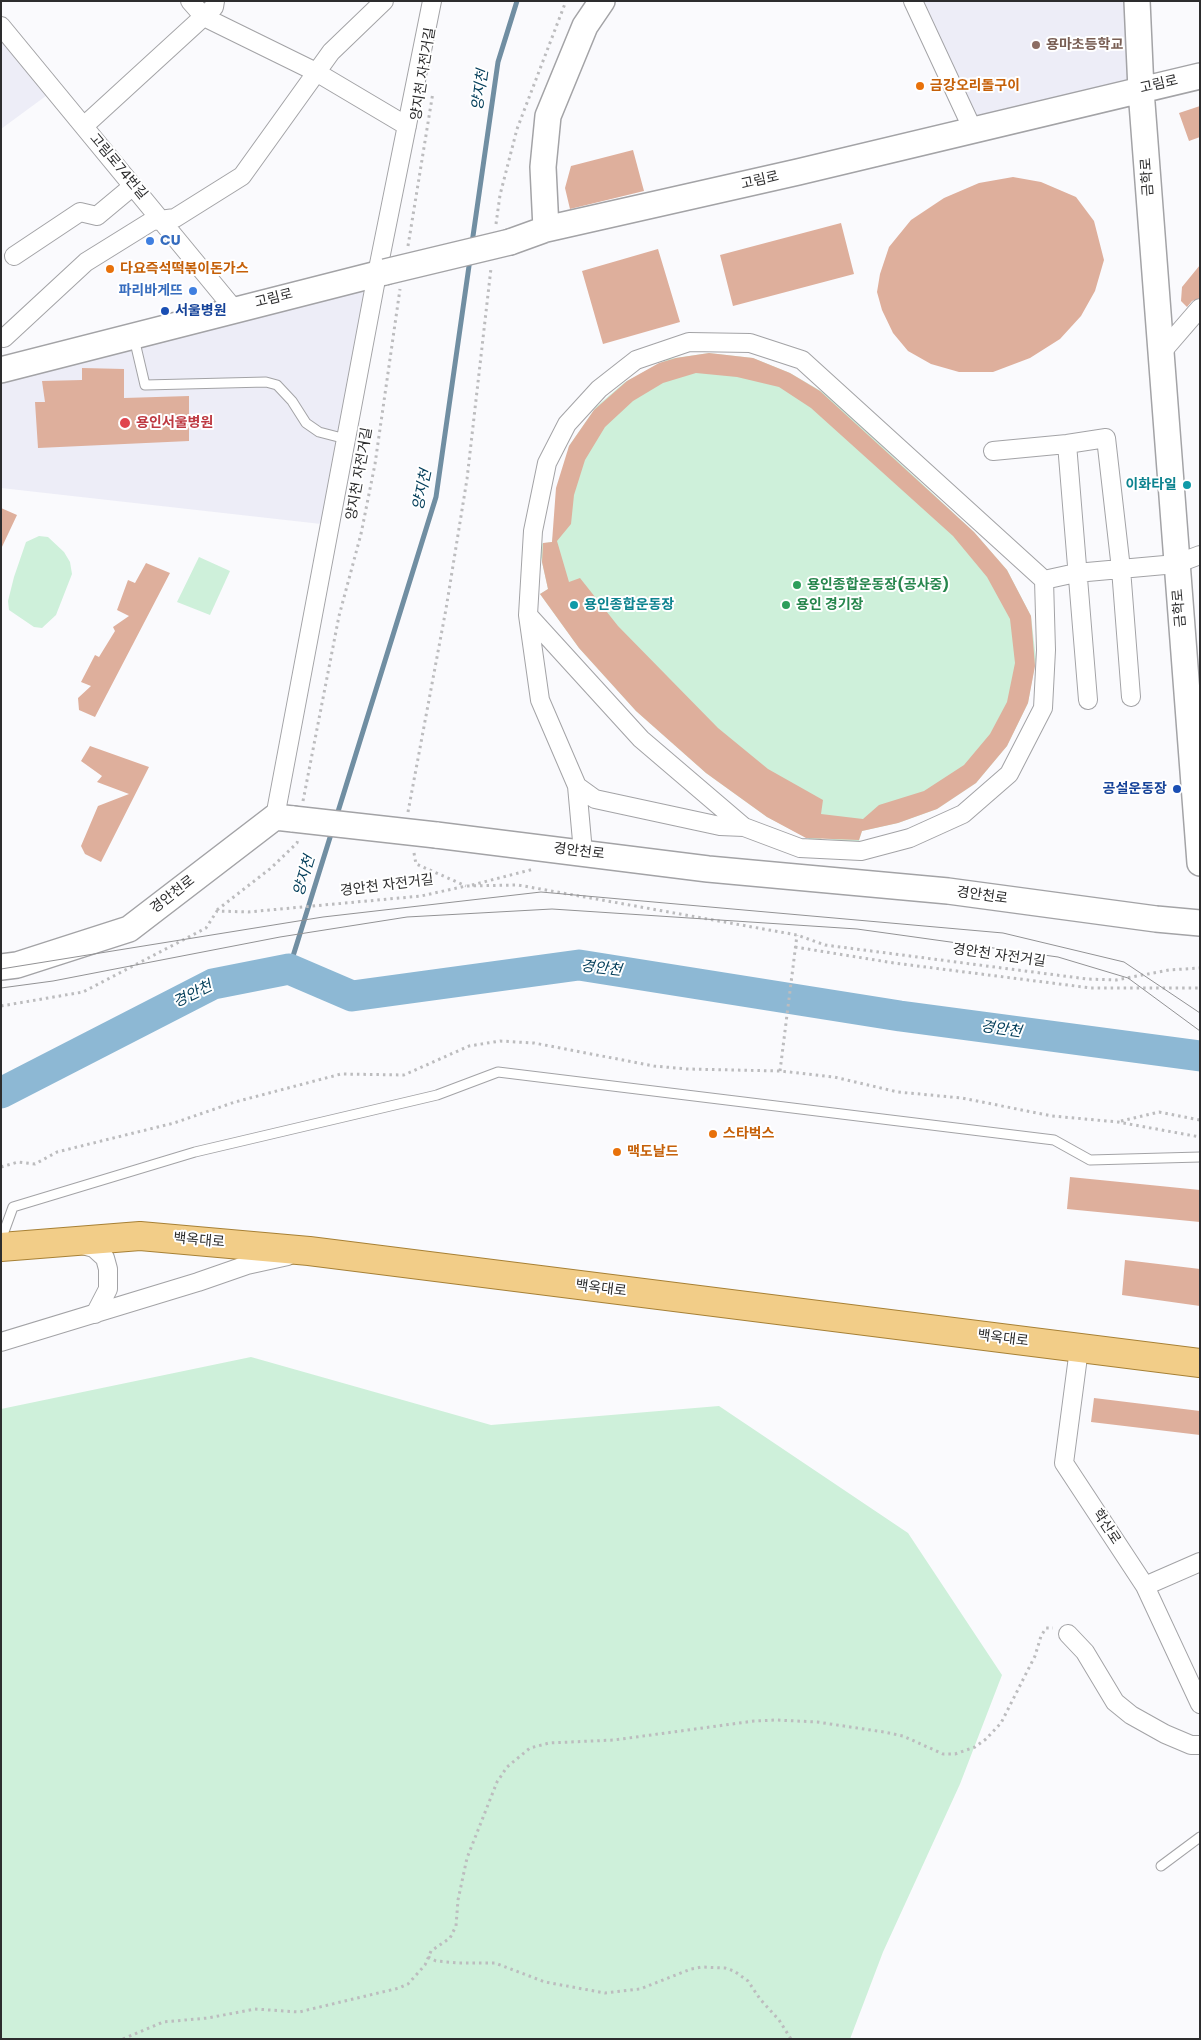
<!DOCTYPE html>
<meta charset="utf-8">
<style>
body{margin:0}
#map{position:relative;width:1201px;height:2040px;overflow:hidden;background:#fafafd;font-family:Poppins,sans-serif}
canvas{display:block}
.frame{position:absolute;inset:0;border:2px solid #2d2d2e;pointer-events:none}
</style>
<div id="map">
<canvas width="1201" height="2040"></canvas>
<div class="frame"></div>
</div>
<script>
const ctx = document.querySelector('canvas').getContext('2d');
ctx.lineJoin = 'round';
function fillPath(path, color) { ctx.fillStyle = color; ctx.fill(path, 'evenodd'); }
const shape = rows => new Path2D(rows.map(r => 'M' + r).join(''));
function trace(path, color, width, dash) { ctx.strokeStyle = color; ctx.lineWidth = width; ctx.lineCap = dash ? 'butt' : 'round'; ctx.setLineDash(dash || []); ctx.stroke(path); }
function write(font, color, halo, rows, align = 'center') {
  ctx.font = font + ' Poppins,"Noto Sans KR",sans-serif'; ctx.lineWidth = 4; ctx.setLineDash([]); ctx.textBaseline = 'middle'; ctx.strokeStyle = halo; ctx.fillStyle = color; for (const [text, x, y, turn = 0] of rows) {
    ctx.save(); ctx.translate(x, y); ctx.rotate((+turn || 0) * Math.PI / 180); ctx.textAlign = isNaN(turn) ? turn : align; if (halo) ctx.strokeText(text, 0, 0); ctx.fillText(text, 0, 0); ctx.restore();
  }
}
fillPath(shape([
 [913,1,1137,1,1141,90,973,130],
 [1,29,54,90,1,129],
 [377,274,330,525,1,488,1,370]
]), '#ededf7');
fillPath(shape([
 [709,353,753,358,790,373,826,394,974,532,1007,570,1031,616,1036,659,1028,703,1007,746,976,783,937,809,898,823,862,831,858,844,822,838,817,843,767,817,706,773,636,711,579,648,540,594,548,589,538,544,552,542,569,446,596,407,625,382,668,359],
 [39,536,48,537,64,552,70,562,72,574,56,615,42,628,34,627,9,610,8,601,14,577,26,542],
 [199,557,230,571,210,615,177,602],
 [251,1357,491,1425,719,1406,908,1533,1002,1675,960,1784,883,1952,850,2039,1,2039,1,1409]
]), '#cef0da');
trace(shape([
 [472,243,498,62,517,1],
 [336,818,436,497,470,259],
 [289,969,332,831]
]), '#708ea2', 5);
trace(shape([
 [1,1093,213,984,289,969,352,996,579,965,900,1016,1200,1056]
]), '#8db8d4', 31);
fillPath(shape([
 [1200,106,1200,137,1189,141,1179,113],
 [633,150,644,191,570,209,565,188,571,166],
 [1013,177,1041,182,1076,197,1094,221,1104,260,1095,291,1081,316,1060,339,1030,358,993,372,959,372,931,364,908,351,893,333,882,310,877,292,880,274,889,247,911,220,944,198,979,183],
 [841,223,854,274,733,306,720,255],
 [658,249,680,322,603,344,582,271],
 [1200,265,1200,298,1192,301,1187,307,1181,301,1182,287],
 [709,353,753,358,790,373,820,391,974,532,1007,570,1031,616,1035,666,1028,703,1007,746,976,783,937,809,898,823,862,831,859,840,806,838,767,817,706,773,636,711,579,648,540,594,548,589,542,562,543,543,552,542,556,488,569,446,594,410,627,381,659,363,676,358],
 [696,373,737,377,779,387,811,408,953,536,987,577,1010,619,1015,663,1007,702,990,734,964,765,924,791,879,805,863,819,821,814,823,800,768,769,718,728,618,626,580,578,569,582,557,541,571,524,574,495,585,460,605,427,633,401,663,383],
 [82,368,124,369,124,398,189,396,189,441,38,448,35,402,45,402,42,381,82,380],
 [1,508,17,515,1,549],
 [146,563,170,573,95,717,79,710,78,698,91,686,81,682,95,655,99,657,115,631,113,627,129,616,117,610,128,580,135,583],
 [90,746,149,767,101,862,85,854,81,846,98,806,129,794,97,782,102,776,81,761],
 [1070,1177,1200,1190,1200,1222,1067,1209],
 [1125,1260,1200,1269,1200,1306,1122,1295],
 [1094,1398,1200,1411,1200,1435,1091,1422]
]), '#deaf9c');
const lane = shape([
 [134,338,145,385,266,382,277,385,292,401,306,423,319,432,346,439],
 [1,1240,13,1207,195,1152,437,1095,498,1072,1054,1140,1090,1160,1200,1157],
 [1161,1866,1200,1837]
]);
const street = shape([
 [190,1,204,17,316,72,407,126],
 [913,1,973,130],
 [1,26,234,309],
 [84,126,214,7,215,1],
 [14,256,80,212,97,216,133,186],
 [4,338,86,262,152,221,175,218,242,176,331,52,384,1],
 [1161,353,1200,308],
 [1067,444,1088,700],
 [993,451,1067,444,1106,438,1121,569,1131,697],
 [1044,580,1076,573,1176,564,1200,555],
 [528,615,641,739,744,827],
 [577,786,540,700,528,615,533,531,547,463,567,424,599,389,636,360,689,342,750,343,802,360,1044,580,1046,650,1043,708,1009,774,963,814,910,838,861,851,800,848,744,827,720,826,595,799,577,786,583,852],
 [275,817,377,274,432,1],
 [79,1244,94,1248,105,1258,108,1269,108,1289,95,1314],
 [1,1342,198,1282,247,1265,288,1256],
 [1079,1349,1064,1463,1145,1586,1200,1704],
 [1145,1586,1200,1562],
 [1068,1634,1085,1652,1115,1702,1131,1715,1165,1734,1191,1745,1200,1745]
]);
const secondary = shape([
 [1137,1,1141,90,1200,863],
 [546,229,543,167,548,116,585,26,602,1],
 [510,242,546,229,798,172,1200,76],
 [1,370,385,272],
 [436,835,708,869,948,891,1156,919,1200,923],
 [1,967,17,965,129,929,275,817,293,819]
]);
const primary = shape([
 [1,1247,140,1236,309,1251,1200,1363]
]);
trace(lane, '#a3a3a6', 11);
trace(street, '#a3a3a6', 20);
trace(secondary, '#a3a3a6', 28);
trace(primary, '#a78035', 30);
trace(shape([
 [496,224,500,195,517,129,566,1],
 [408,246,433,92],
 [303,801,339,616,361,534,375,464,400,289],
 [408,812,446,609,467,479,491,268],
 [414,853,416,864,466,886],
 [472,885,534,869],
 [217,910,271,868,297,843,298,839],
 [795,947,894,963,1091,988,1200,988],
 [1,1006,83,992,206,928,217,911,248,912,421,896,466,886,518,885,797,935,825,945,1087,979,1116,980,1169,970,1200,968],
 [780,1071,797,935],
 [1121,1121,1159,1112,1200,1120],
 [1,1167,18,1162,35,1164,57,1152,174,1123,235,1102,341,1074,404,1075,469,1046,500,1041,534,1043,654,1066,687,1069,780,1071,834,1077,898,1092,962,1098,1052,1116,1118,1122,1200,1137],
 [428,1957,436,1961,459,1963,495,1963,545,1982,605,1993,640,1989,691,1969,702,1967,725,1968,734,1971,748,1981,760,1999,779,2020,791,2039],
 [123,2039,163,2022,208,2018,255,2009,299,2012,399,1988,408,1984,425,1965,431,1951,450,1938,456,1926,458,1900,467,1858,497,1782,507,1767,530,1748,549,1743,614,1740,754,1721,776,1720,817,1722,884,1732,903,1736,943,1754,955,1754,975,1747,986,1739,1001,1723,1035,1656,1041,1636,1046,1628,1053,1628]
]), '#bcbcbe', 3, [2.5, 4]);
trace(lane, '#fff', 9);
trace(street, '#fff', 18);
trace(secondary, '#fff', 25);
trace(primary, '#f2cd88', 28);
trace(shape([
 [1,969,323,917,541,892,1003,933,1124,962,1200,1013],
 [1,988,53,981,280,937,407,917,552,909,857,929,1058,957,1128,978,1200,1031]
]), '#929294', 1);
const secondaryBridge = shape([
 [385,272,510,242],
 [293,819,436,835]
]);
trace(secondaryBridge, '#a3a3a6', 28, []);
trace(secondaryBridge, '#fff', 25);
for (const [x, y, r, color] of [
 [1036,45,5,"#8d6e63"],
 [920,86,5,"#e8710a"],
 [150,241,5,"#3f7fe0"],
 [110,269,5,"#e8710a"],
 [193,291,5,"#3f7fe0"],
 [165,311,5,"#1a4fb4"],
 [125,423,6,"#e0444e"],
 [1187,485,5,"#0f9aa8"],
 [797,585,5,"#2e9e5b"],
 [574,605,5,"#0f9aa8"],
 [786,605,5,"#2e9e5b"],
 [1177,789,5,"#1a4fb4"],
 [713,1134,5,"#e8710a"],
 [617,1152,5,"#e8710a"]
]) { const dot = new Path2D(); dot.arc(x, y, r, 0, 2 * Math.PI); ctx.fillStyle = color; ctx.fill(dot); trace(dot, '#fff', 2); }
write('bold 14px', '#785e54', '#fff', [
 ["용마초등학교",1046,45]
], 'left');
write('14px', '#2d2d2e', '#fff', [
 ["양지천 자전거길",424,74,-81],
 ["고림로",1159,85,-13],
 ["고림로74번길",118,167,50],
 ["금학로",1148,177,-94],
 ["고림로",760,181,-13],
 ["고림로",274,299,-14],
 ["양지천 자전거길",360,474,-80],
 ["금학로",1180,608,-95],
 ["경안천로",579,852,7],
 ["경안천 자전거길",387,886,-7],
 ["경안천로",173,895,-38],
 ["경안천로",982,896,8],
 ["경안천 자전거길",999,956,8],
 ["백옥대로",199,1241,5],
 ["백옥대로",601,1289,7],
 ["백옥대로",1003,1339,7],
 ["학산로",1106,1527,57]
]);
write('bold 14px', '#c56008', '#fff', [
 ["금강오리돌구이",930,86],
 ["다요즉석떡볶이돈가스",120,269],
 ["스타벅스",723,1134],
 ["맥도날드",627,1152]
], 'left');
write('bold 14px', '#366cbe', '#fff', [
 ["CU",160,241],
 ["파리바게뜨",183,291,"right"]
], 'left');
write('bold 14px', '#164399', '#fff', [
 ["서울병원",175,311],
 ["공설운동장",1167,789,"right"]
], 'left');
write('bold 14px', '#be3a42', '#fff', [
 ["용인서울병원",136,423]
], 'left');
write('bold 14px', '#0d838f', '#fff', [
 ["이화타일",1177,485],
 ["용인종합운동장",584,605,"left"]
], 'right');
write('bold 14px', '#27864d', '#fff', [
 ["용인종합운동장(공사중)",807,585],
 ["용인 경기장",796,605]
], 'left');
write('italic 15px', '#06405c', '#fff', [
 ["양지천",481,90,-82],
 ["양지천",423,490,-78],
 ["양지천",305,876,-73],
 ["경안천",601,969,7],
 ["경안천",193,995,-26],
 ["경안천",1001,1030,8]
]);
</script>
